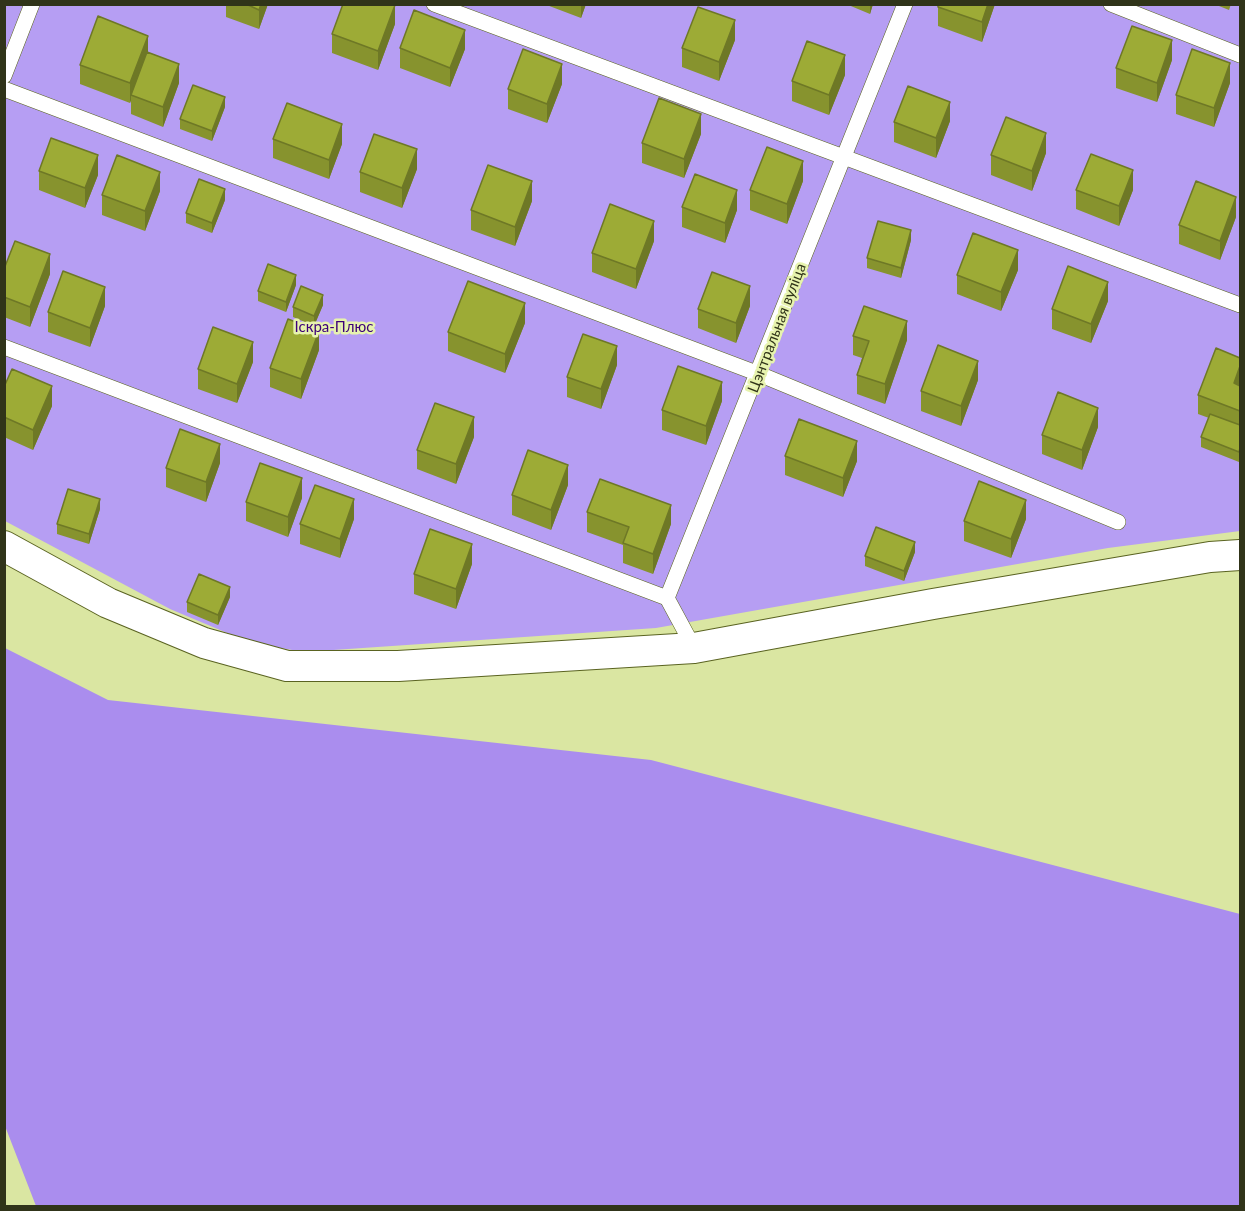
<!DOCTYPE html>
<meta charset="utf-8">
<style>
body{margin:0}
#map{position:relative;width:1245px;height:1211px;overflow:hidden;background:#dae6a2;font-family:Lato,sans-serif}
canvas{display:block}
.frame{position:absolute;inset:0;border:6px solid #303419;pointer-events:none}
</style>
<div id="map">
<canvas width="1245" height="1211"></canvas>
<div class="frame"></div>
</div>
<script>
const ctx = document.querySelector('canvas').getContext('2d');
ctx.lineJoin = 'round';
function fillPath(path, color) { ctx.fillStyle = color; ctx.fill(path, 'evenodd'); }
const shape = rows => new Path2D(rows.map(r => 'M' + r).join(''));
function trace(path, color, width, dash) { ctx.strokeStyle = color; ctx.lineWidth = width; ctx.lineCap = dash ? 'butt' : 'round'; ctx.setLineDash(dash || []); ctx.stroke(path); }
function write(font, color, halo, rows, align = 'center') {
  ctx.font = font + ' Lato,sans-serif'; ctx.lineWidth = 5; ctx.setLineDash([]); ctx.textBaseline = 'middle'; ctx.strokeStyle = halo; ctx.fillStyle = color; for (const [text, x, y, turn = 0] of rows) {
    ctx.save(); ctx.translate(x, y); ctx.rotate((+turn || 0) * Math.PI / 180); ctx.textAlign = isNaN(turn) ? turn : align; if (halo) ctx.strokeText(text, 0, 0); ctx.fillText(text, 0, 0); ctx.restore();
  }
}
fillPath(shape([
 [4,5,1240,5,1240,531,1108,548,656,628,304,652,251,643,170,609,5,521]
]), '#b69ef3');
fillPath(shape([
 [5,648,108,700,651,760,1240,914,1240,1206,36,1206,5,1126]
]), '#aa8dee');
const lane = shape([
 [434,4,1240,305],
 [1111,4,1240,55],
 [4,76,32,4],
 [4,89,759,374,1118,522],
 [4,347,667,598],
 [694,648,667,598,905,4]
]);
const street = shape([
 [4,546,108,603,204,643,287,666,398,666,694,648,933,604,1210,557,1240,555]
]);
trace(lane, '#5a6321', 16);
trace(street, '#5a6321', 32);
trace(lane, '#fff', 15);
trace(street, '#fff', 30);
fillPath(shape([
 [226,4,268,4,259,29,226,17],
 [544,4,586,4,581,18],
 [846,4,873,4,870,14],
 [938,4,995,4,982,42,938,26],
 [1214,4,1231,4,1229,10],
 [395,24,378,70,332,53,332,34],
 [735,40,719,81,682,67,682,48],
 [400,48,465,49,450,87,400,68],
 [148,52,179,83,163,127,131,114,131,100,130,103,80,84,80,65],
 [1172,60,1157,102,1116,88,1116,68],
 [845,75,829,115,792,101,792,81],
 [1230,83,1214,127,1176,114,1176,95],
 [562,84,547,123,508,109,508,89],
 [225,107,212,141,180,129,180,119],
 [950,121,936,158,894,142,894,122],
 [701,134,684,178,642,163,642,143],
 [273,139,342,144,329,179,273,158],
 [1046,153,1032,191,991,175,991,155],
 [417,169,402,208,360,192,360,172],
 [39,171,98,175,85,208,39,190],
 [803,181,787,224,750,210,750,190],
 [1076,190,1133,190,1119,226,1076,209],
 [160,191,145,231,102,215,102,195],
 [225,200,212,233,186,223,186,213],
 [532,201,515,246,471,230,471,210],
 [682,207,737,210,725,243,682,227],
 [1236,217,1220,260,1179,244,1179,225],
 [911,240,901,278,867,268,867,258],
 [654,241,636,289,592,272,592,253],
 [4,269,50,274,30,327,4,317],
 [1018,270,1001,311,957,294,957,275],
 [296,285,286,312,258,301,258,291],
 [1108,301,1091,343,1052,329,1052,309],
 [323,305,314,326,293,317,293,307],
 [105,306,90,347,48,332,48,312],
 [750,306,736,343,698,328,698,309],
 [525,323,505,373,448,351,448,332],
 [853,336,907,340,885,404,857,394,857,375,862,358,853,355],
 [319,350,301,399,270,387,270,368],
 [1240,358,1240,458,1239,462,1201,447,1201,437,1209,418,1198,414,1198,395],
 [253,362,237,403,198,389,198,369],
 [617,365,601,409,567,397,567,377],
 [978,380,961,426,921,411,921,391],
 [4,387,52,406,33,450,4,437],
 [722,401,706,445,662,430,662,410],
 [1098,427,1082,470,1042,454,1042,435],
 [474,437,456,484,417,469,417,450],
 [785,456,857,461,843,497,785,475],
 [220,463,206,502,166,487,166,468],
 [568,485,551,530,512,515,512,495],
 [302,498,288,537,246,521,246,502],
 [100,509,89,544,57,534,57,524],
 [587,512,671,524,653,574,623,563,623,545,587,532],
 [354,519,340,558,300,544,300,524],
 [1026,519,1011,558,964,541,964,521],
 [915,552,904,581,865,566,865,556],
 [472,564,456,609,414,594,414,574],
 [230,597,218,625,187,612,187,602]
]), '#87932e');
fillPath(shape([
 [261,4,268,4,259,29,259,10],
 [581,4,586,4,581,18],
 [870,4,873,4,870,14],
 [988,4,995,4,982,42,982,22],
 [395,5,395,24,378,70,378,51],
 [735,20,735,40,719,81,719,62],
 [465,30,465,49,450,87,450,68],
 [148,36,148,55,131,95,131,100,130,103,130,83],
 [1172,40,1172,60,1157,102,1157,83],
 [845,55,845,75,829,115,829,95],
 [1230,63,1230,83,1214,127,1214,108],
 [179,64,179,83,163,127,163,107],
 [562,64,562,84,547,123,547,104],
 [225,97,225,107,212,141,212,131],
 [950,102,950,121,936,158,936,138],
 [701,114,701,134,684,178,684,159],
 [342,124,342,144,329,179,329,160],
 [1046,133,1046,153,1032,191,1032,171],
 [417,149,417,169,402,208,402,188],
 [98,155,98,175,85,208,85,188],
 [803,161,803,181,787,224,787,204],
 [1133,170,1133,190,1119,226,1119,206],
 [160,172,160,191,145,231,145,211],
 [532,181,532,201,515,246,515,227],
 [225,189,225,200,212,233,212,223],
 [737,190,737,210,725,243,725,223],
 [1236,197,1236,217,1220,260,1220,241],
 [654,221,654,241,636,289,636,269],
 [911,230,911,240,901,278,901,268],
 [1018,250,1018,270,1001,311,1001,292],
 [50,254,50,274,30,327,30,307],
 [296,275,296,285,286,312,286,302],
 [1108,282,1108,301,1091,343,1091,324],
 [750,286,750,306,736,343,736,323],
 [105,287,105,306,90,347,90,328],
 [323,295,323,305,314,326,314,316],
 [525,303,525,323,505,373,505,354],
 [907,321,907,340,885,404,885,384],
 [319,331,319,350,301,399,301,379],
 [253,342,253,362,237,403,237,384],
 [617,346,617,365,601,409,601,389],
 [978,361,978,380,961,426,961,406],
 [1240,366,1240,386,1234,383],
 [722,382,722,401,706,445,706,426],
 [52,386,52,406,33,450,33,430],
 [1098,408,1098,427,1082,470,1082,450],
 [474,417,474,437,456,484,456,464],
 [857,441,857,461,843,497,843,478],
 [220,444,220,463,206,502,206,482],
 [1240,448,1240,458,1239,462,1239,452],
 [568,465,568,485,551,530,551,510],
 [302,478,302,498,288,537,288,517],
 [100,499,100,509,89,544,89,534],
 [354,499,354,519,340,558,340,539],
 [1026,500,1026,519,1011,558,1011,539],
 [671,505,671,524,653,574,653,554],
 [915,542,915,552,904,581,904,571],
 [472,544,472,564,456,609,456,589],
 [230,587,230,597,218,625,218,615]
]), '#6e7826');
const building = shape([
 [246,4,261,4,259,10,246,4],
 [343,4,395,5,378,51,332,34,343,4],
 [938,4,988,4,982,22,938,7,938,4],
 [698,7,735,20,719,62,682,48,698,7],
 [414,10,465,30,450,68,400,48,414,10],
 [98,16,148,36,130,83,80,65,98,16],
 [1132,26,1172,40,1157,83,1116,68,1132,26],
 [807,41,845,55,829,95,792,81,807,41],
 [523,49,562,64,547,104,508,89,523,49],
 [1192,49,1230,63,1214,108,1176,95,1192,49],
 [147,52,179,64,163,107,131,95,147,52],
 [193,85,225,97,212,131,180,119,193,85],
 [908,86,950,102,936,138,894,122,908,86],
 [659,98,701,114,684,159,642,143,659,98],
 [287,103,342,124,329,160,273,139,287,103],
 [1006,117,1046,133,1032,171,991,155,1006,117],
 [374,134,417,149,402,188,360,172,374,134],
 [51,138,98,155,85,188,39,171,51,138],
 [767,147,803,161,787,204,750,190,767,147],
 [1091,154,1133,170,1119,206,1076,190,1091,154],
 [117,155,160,172,145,211,102,195,117,155],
 [488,165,532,181,515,227,471,210,488,165],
 [695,174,737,190,725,223,682,207,695,174],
 [199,179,225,189,212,223,186,213,199,179],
 [1196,181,1236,197,1220,241,1179,225,1196,181],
 [610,204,654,221,636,269,592,253,610,204],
 [878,221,911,230,901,268,867,258,878,221],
 [973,233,1018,250,1001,292,957,275,973,233],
 [15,241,50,254,30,307,4,297,4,269,15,241],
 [268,264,296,275,286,302,258,291,268,264],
 [1068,266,1108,282,1091,324,1052,309,1068,266],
 [63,271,105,287,90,328,48,312,63,271],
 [712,272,750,286,736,323,698,309,712,272],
 [468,281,525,303,505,354,448,332,468,281],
 [301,286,323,295,314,316,293,307,301,286],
 [864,306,907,321,885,384,857,375,869,341,853,336,864,306],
 [288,319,319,331,301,379,270,368,288,319],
 [213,327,253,342,237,384,198,369,213,327],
 [583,334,617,346,601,389,567,377,583,334],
 [938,345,978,361,961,406,921,391,938,345],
 [1216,348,1240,358,1240,366,1234,383,1240,386,1240,411,1198,395,1216,348],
 [678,366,722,382,706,426,662,410,678,366],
 [12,369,52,386,33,430,4,417,4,387,12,369],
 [1058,392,1098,408,1082,450,1042,435,1058,392],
 [435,403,474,417,456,464,417,450,435,403],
 [1210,414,1240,425,1240,448,1239,452,1201,437,1210,414],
 [799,419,857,441,843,478,785,456,799,419],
 [180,429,220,444,206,482,166,468,180,429],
 [528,450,568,465,551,510,512,495,528,450],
 [260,463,302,478,288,517,246,502,260,463],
 [600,479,671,505,653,554,623,543,629,527,587,512,600,479],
 [979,481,1026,500,1011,539,964,521,979,481],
 [315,485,354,499,340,539,300,524,315,485],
 [68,489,100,499,89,534,57,524,68,489],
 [876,527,915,542,904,571,865,556,876,527],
 [430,529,472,544,456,589,414,574,430,529],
 [199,574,230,587,218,615,187,602,199,574]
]);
fillPath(building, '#9dab36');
trace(building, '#6e7826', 1.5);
write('15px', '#3c0079', '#e7f3ae', [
 ["Іскра-Плюс",334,327]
]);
write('15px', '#303419', '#e7f3ae', [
 ["Цэнтральная вуліца",777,328,-69]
]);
</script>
